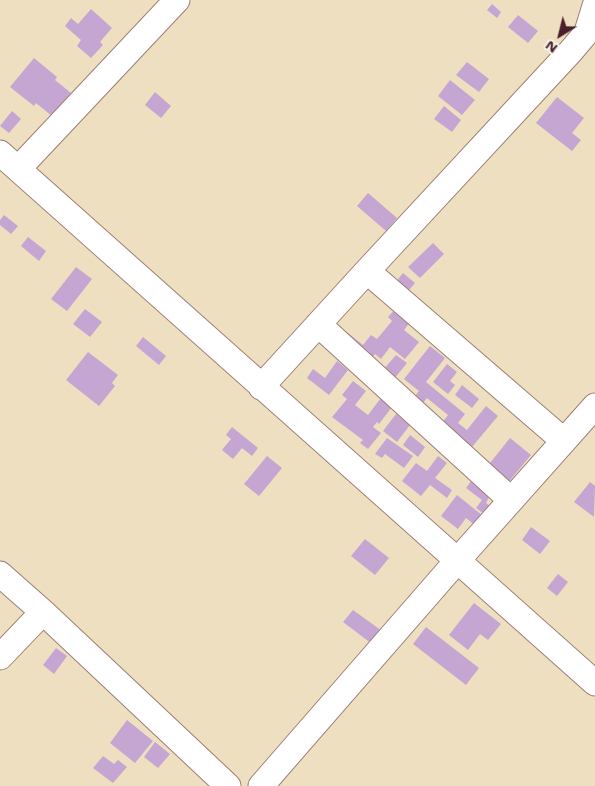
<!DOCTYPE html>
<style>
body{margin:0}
#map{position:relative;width:595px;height:786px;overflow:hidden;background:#eedfc0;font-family:"Shantell Sans",sans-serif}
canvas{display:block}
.north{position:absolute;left:535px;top:10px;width:50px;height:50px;-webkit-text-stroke:4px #f7f3e8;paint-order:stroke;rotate:216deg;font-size:14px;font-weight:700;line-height:20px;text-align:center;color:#4a1f2b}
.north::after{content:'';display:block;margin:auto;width:18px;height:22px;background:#4a1f2b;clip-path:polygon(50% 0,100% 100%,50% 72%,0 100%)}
</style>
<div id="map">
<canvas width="595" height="786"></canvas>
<div class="north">N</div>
</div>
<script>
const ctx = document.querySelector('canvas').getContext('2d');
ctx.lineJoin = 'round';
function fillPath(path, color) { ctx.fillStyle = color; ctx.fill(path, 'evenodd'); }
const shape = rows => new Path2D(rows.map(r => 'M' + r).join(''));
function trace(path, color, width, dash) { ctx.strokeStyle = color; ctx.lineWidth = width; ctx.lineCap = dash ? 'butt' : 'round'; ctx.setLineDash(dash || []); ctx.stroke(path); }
fillPath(shape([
 [492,4,501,12,497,18,487,10],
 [91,9,112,28,100,42,103,45,91,58,77,46,81,40,65,26,71,18,78,24],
 [518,15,538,31,528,43,508,27],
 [34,58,57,77,55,80,71,93,52,116,36,103,34,106,10,87],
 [467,62,489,79,479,92,456,75],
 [450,80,475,100,462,115,438,96],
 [155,92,171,106,161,118,145,105],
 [557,97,584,118,572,133,581,140,572,151,536,123],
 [444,106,461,120,452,132,434,119],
 [12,111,21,119,9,133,0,126],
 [368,193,397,218,386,231,357,206],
 [4,215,18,226,11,234,0,225,0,220],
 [28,237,46,251,39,261,21,246],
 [433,243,444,254,420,278,408,267],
 [76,267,92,279,67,311,51,299],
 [403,273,415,283,404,296,392,287],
 [399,305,414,317,404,330,419,342,405,359,390,347,381,359,375,354,368,362,342,341,348,333,363,345,371,335,377,339,392,321,388,317],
 [85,309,102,322,90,337,73,324],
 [143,337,166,356,159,365,136,346],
 [430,346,445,358,426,382,465,414,458,423,467,430,486,406,498,416,472,447,442,423,448,415,427,398,418,409,410,402,419,391,404,379],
 [88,352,118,375,112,383,115,386,99,406,66,380],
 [396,355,407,363,394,379,383,370],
 [337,361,348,370,329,395,307,378,313,369,325,378],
 [447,364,457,372,450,381,455,385,448,394,433,382],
 [353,381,366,391,355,405,368,415,384,394,395,403,379,424,377,422,373,427,381,433,368,449,360,443,363,440,332,417,347,399,342,395],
 [462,385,479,399,472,408,455,395],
 [396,414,410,425,397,442,383,431],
 [232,427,258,448,252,456,242,448,233,459,222,450,231,439,226,435],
 [410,435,425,447,418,457,403,445],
 [387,438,413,456,404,468,385,454,382,458,375,454],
 [510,438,531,455,507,484,486,468],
 [267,456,282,468,259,496,244,484],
 [438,456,447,463,435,478,452,490,447,498,430,485,421,496,402,481,416,463,427,471],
 [475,476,489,497,486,503,493,508,487,516,476,508,482,500,466,488],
 [590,482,595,486,594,517,574,502],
 [457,495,483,516,476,526,466,518,458,529,441,516],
 [531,527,550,541,540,554,522,540],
 [365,539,389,558,375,575,351,556],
 [558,574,568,582,557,596,547,588],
 [474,603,501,624,488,640,480,634,468,650,449,635],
 [353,610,382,631,372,644,343,622],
 [426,627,479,668,466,685,413,644],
 [56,648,67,656,54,674,43,665],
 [127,720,153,741,135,763,110,743],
 [155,742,170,754,158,768,144,757],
 [103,756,114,764,118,760,127,767,113,783,93,768]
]), '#c5a6d3');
const minor = shape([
 [0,153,595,683],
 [18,169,177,0],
 [367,271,564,441],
 [319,325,511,500],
 [261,387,367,271,571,51,587,32,595,6],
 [0,574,43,612,228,786],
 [0,657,43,612],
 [261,786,457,561,595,406]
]);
trace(minor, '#9c7f76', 27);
trace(minor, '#fff', 25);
</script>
